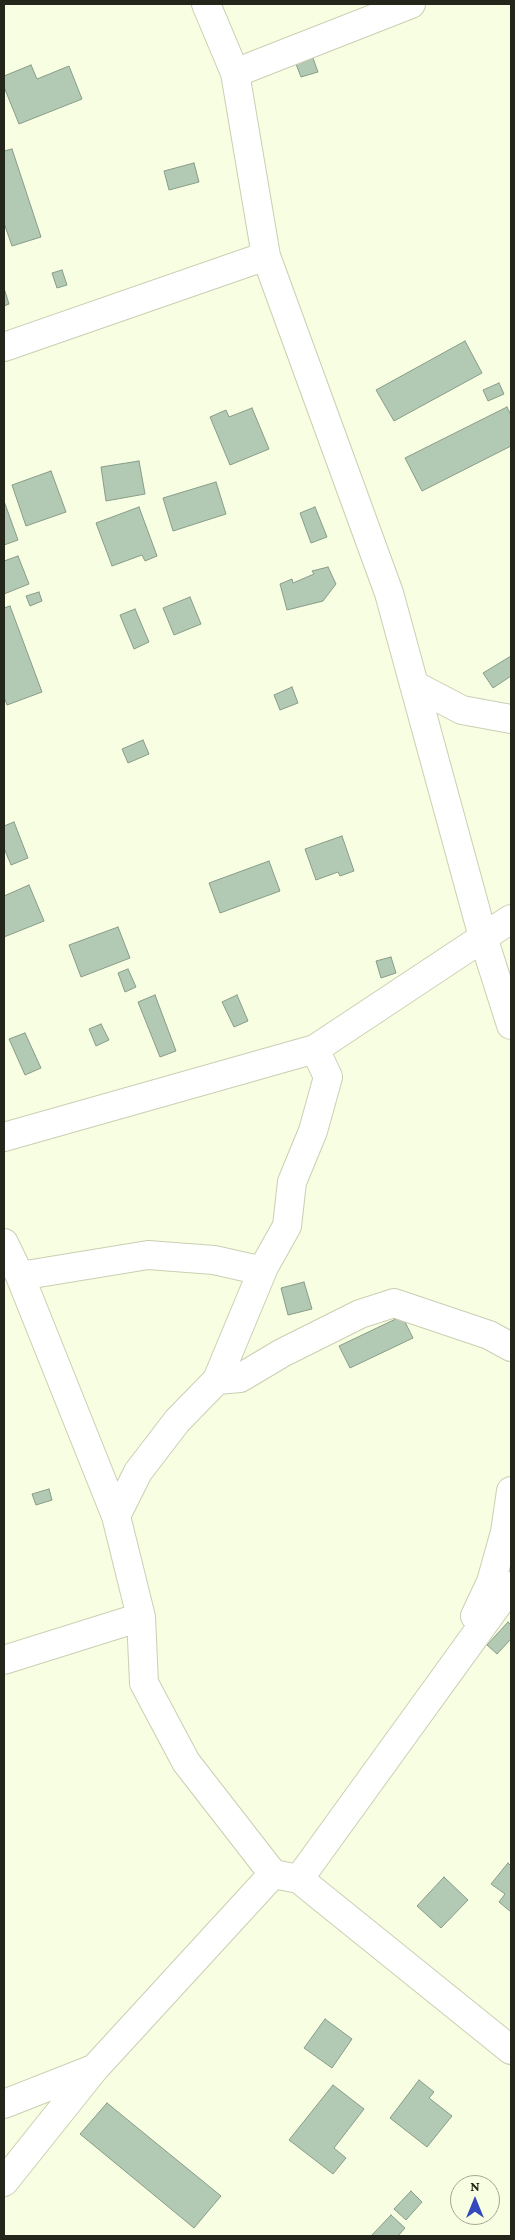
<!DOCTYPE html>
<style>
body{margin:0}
#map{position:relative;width:515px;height:2240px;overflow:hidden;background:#f8fee1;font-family:"Crimson Pro",serif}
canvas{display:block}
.frame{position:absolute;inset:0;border:5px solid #24261b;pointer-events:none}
.north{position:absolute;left:450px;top:2175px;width:50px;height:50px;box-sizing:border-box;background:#f8fee1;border:1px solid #a3a892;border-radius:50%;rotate:0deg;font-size:14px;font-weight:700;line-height:20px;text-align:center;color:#24261b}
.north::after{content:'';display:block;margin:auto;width:18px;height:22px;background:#3449bb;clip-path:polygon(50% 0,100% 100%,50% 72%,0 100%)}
</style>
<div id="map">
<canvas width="515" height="2240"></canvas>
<div class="frame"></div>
<div class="north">N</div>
</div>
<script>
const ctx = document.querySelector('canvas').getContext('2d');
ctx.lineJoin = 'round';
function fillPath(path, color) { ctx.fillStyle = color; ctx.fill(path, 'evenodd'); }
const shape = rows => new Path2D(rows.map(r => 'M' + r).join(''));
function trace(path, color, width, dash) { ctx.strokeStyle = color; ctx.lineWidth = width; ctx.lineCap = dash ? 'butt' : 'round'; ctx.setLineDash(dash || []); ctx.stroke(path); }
const building = shape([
 [313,58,318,72,301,77,296,64,313,58],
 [31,65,37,79,69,66,82,99,19,124,4,87,4,76,31,65],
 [12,149,41,237,12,246,4,223,4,151,12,149],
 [194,163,199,182,169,190,164,171,194,163],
 [62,270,67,285,57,288,52,273,62,270],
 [4,288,9,304,4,306,4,288],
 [465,341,482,373,394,421,376,390,465,341],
 [499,383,504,394,488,401,483,390,499,383],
 [507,407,511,415,511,446,422,491,405,458,507,407],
 [252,408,269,449,230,465,210,417,226,410,229,417,252,408],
 [139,461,145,494,106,501,101,467,139,461],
 [51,471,66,512,26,526,12,485,51,471],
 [216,482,226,514,173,531,163,498,216,482],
 [4,501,18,540,4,545,4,501],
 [139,507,157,556,145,561,142,555,112,566,96,523,139,507],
 [315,507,327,537,311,543,300,513,315,507],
 [18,556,29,584,4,594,4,561,18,556],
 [328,567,336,584,323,601,287,610,280,584,292,579,293,583,314,574,312,571,328,567],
 [39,592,42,601,30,606,26,596,39,592],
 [190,597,201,624,174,635,163,608,190,597],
 [10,606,42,692,7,705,4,697,4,608,10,606],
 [135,609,149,642,134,649,120,615,135,609],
 [511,656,511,676,493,688,483,673,511,656],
 [292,687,298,703,280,710,274,695,292,687],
 [143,740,149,754,128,763,122,749,143,740],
 [14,822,28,858,11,865,4,848,4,826,14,822],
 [342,836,354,871,340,876,338,872,316,880,305,849,342,836],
 [269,861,280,891,220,913,209,883,269,861],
 [29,885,44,921,4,937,4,896,29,885],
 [118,927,130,958,81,977,69,945,118,927],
 [391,957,396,973,381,978,376,961,391,957],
 [128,969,136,987,125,992,118,973,128,969],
 [155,995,176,1051,160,1057,138,1002,155,995],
 [237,995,248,1021,234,1027,222,1002,237,995],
 [101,1024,109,1040,96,1046,89,1029,101,1024],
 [25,1033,41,1068,25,1075,9,1039,25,1033],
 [304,1282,312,1309,288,1315,281,1288,304,1282],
 [402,1316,413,1338,350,1368,339,1346,402,1316],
 [49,1489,52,1500,36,1505,32,1494,49,1489],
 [508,1622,511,1625,511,1639,497,1654,487,1645,508,1622],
 [508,1863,511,1866,511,1912,499,1902,505,1894,491,1884,508,1863],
 [444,1877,468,1900,441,1928,417,1906,444,1877],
 [325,2019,352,2039,332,2068,304,2048,325,2019],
 [419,2080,434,2092,429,2098,452,2116,427,2147,390,2118,419,2080],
 [333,2085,364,2109,334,2148,346,2158,333,2174,289,2140,333,2085],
 [107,2103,221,2196,194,2228,80,2134,107,2103],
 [411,2191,422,2202,406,2220,394,2209,411,2191],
 [391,2215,405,2228,398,2236,371,2236,391,2215]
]);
fillPath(building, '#b2c9b4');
trace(building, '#889d89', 1);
const minor = shape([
 [206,4,235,73,266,256,389,593,483,937,511,1025],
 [235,73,411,4],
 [4,347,266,256],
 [414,685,462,710,511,719],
 [4,1137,315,1049,511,919],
 [4,1243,20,1276,116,1516,141,1617,144,1683,186,1762,273,1874],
 [20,1276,148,1255,214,1260,254,1269,264,1267],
 [217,1380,240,1378,282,1353,360,1314,394,1303,489,1335,511,1347],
 [116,1516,138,1472,177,1421,217,1380,264,1267,287,1226,292,1182,313,1131,328,1077,315,1049],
 [475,1616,491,1582,505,1532,511,1491],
 [4,1660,141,1617],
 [299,1879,511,2050],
 [4,2104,93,2069],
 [4,2182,95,2068,273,1874,299,1879,511,1586]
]);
trace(minor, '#cacfb3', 30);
trace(minor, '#fff', 28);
</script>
